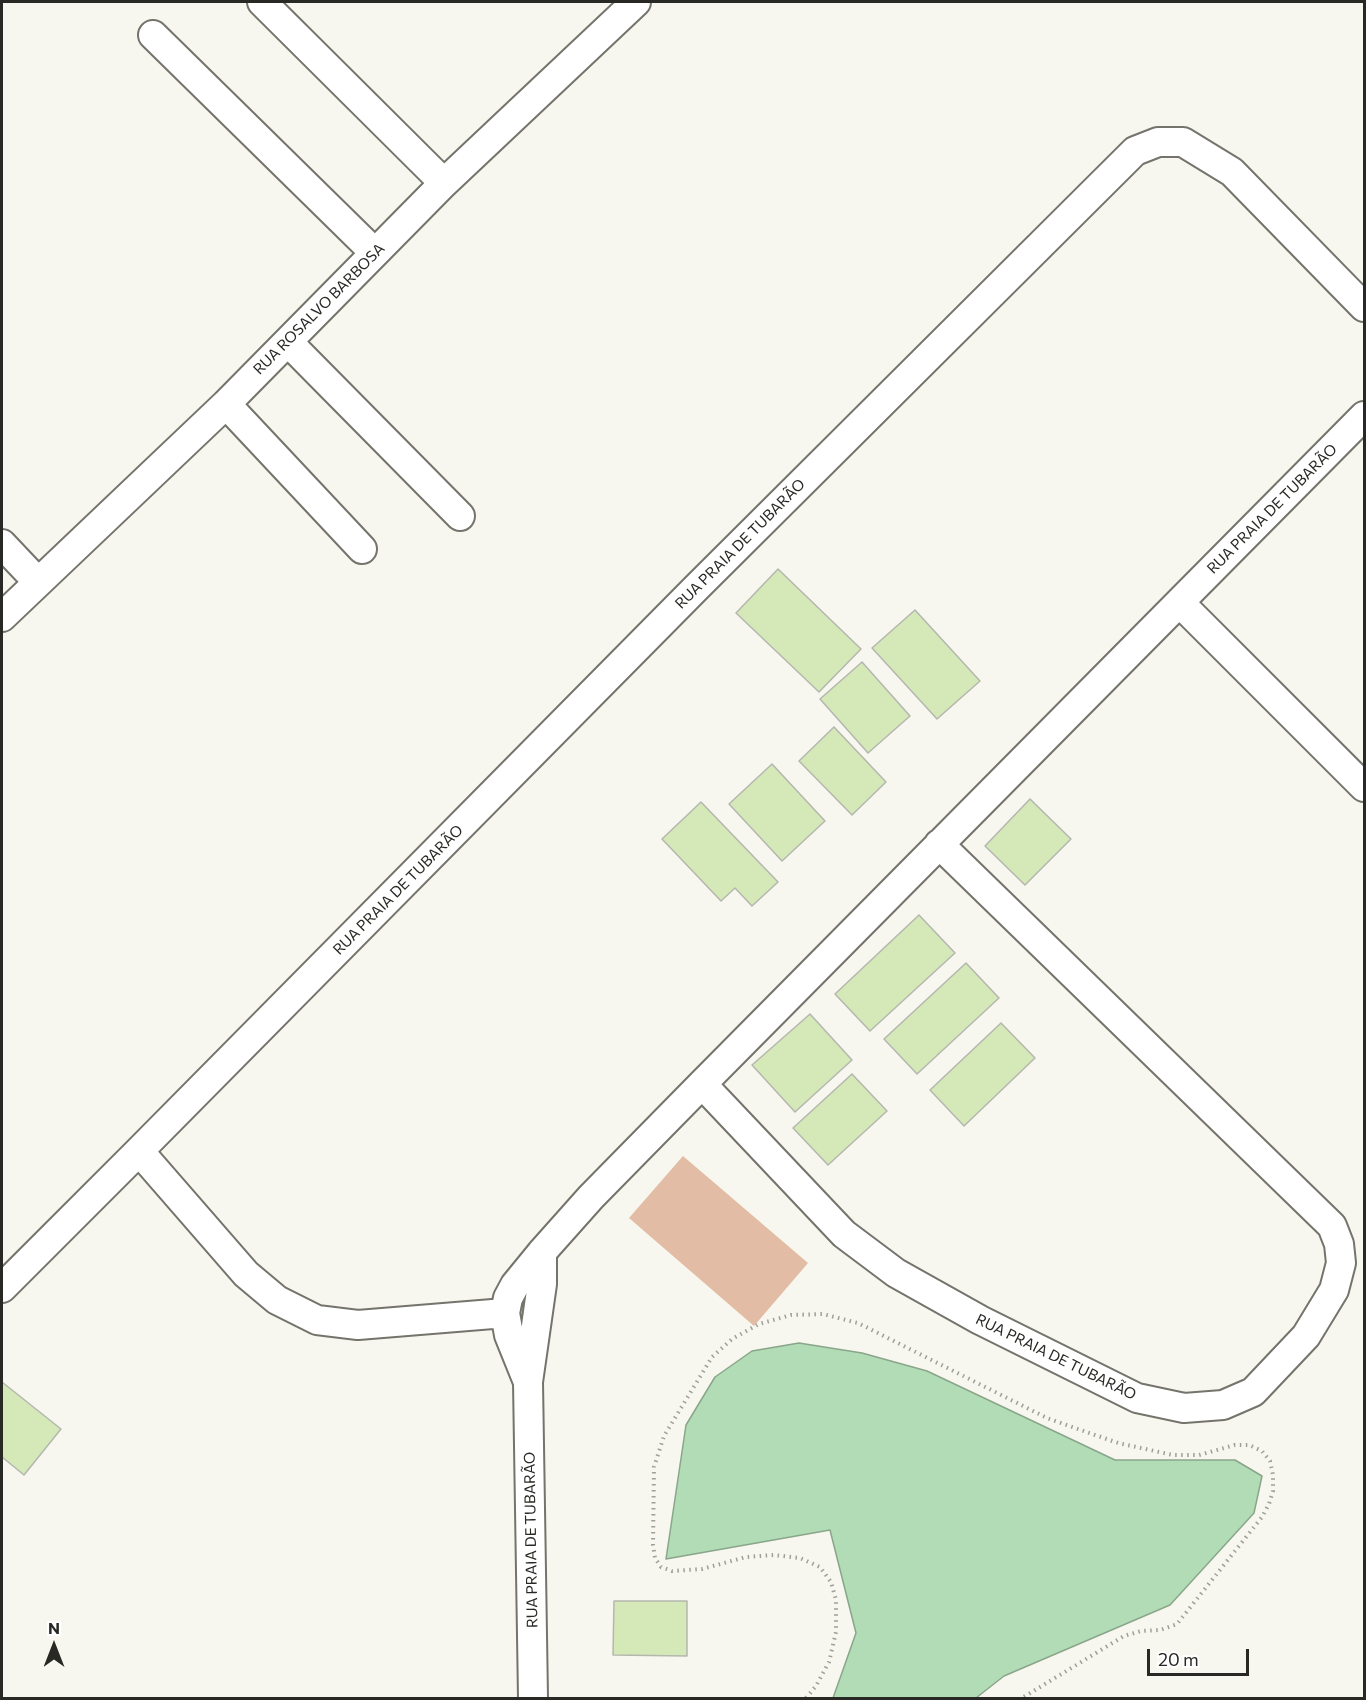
<!DOCTYPE html>
<html>
<head>
<meta charset="utf-8">
<style>
	body { margin:0 }
	#map { position:relative; width:1366px; height:1700px; overflow:hidden; background:#f8f7ef; font-family:Commissioner,sans-serif }
	canvas { display:block }
	.frame { position:absolute; inset:0; border:3px solid #282825; pointer-events:none }
	.north { position:absolute; left:24px; top:1616px; width:60px; height:60px; -webkit-text-stroke:4px #fff; paint-order:stroke; rotate:0deg; font-size:16px; font-weight:700; line-height:24px; text-align:center; color:#282825 }
	.north::after { content:''; display:block; margin:auto; width:21px; height:27px; background:#282825; clip-path:polygon(50% 0,100% 100%,50% 72%,0 100%) }
	.scale { position:absolute; left:1147px; top:1649px; width:102px; height:27px; box-sizing:border-box; border:3px solid #282825; border-top:0; padding-left:8px; font-size:18px; line-height:21px; white-space:nowrap; color:#282825; -webkit-text-stroke:4px #fff; paint-order:stroke }
</style>
</head>
<body>
<div id="map">
<canvas width="1366" height="1700"></canvas>
<div class="frame"></div>
<div class="north">N</div>
<div class="scale">20 m</div>
</div>
<script>
const c = document.querySelector('canvas').getContext('2d');
c.lineJoin = 'round';
function paint(path, color) {
  c.fillStyle = color;
  c.fill(path, 'evenodd');
}
function poly(rows) {
  const path = new Path2D();
  for (const r of rows) {
    path.moveTo(r[0], r[1]);
    for (let i = 2; i < r.length; i += 2) path.lineTo(r[i], r[i + 1]);
  }
  return path;
}
function stroke(path, color, width, dash) {
  c.strokeStyle = color;
  c.lineWidth = width;
  c.lineCap = dash ? 'butt' : 'round';
  c.setLineDash(dash || []);
  c.stroke(path);
}
function write(font, color, halo, rows, align = 'center') {
  c.font = font + ' Commissioner,sans-serif';
  c.lineWidth = 4.5;
  c.setLineDash([]);
  c.textBaseline = 'middle';
  c.strokeStyle = halo;
  c.fillStyle = color;
  for (const [text, x, y, turn = 0] of rows) {
    c.save();
    c.translate(x, y);
    c.rotate((+turn || 0) * Math.PI / 180);
    c.textAlign = isNaN(turn) ? turn : align;
    if (halo) c.strokeText(text, 0, 0);
    c.fillText(text, 0, 0);
    c.restore();
  }
}
paint(poly([
	[683,1156,808,1263,754,1326,629,1218]
]), '#e2bca4');
const water = poly([
	[799,1343,862,1353,927,1371,1115,1460,1235,1460,1262,1476,1254,1513,1170,1605,1004,1676,976,1698,833,1698,856,1633,830,1530,666,1559,686,1425,715,1377,752,1351,799,1343]
]);
paint(water, '#b2dcb6');
stroke(water, '#89a68a', 1.5);
const building = poly([
	[778,569,861,649,819,692,736,613,778,569],
	[915,610,980,681,937,719,872,648,915,610],
	[862,662,910,716,868,753,820,699,862,662],
	[834,727,886,782,852,815,799,761,834,727],
	[772,764,825,821,782,861,729,804,772,764],
	[1030,799,1071,839,1025,885,985,846,1030,799],
	[701,802,778,882,752,906,735,888,721,901,662,839,701,802],
	[919,915,955,953,870,1031,835,994,919,915],
	[966,963,999,998,917,1074,884,1039,966,963],
	[810,1014,852,1060,795,1112,752,1065,810,1014],
	[1001,1023,1035,1058,964,1126,930,1090,1001,1023],
	[852,1074,887,1111,828,1165,793,1128,852,1074],
	[2,1382,61,1429,24,1475,2,1457,2,1382],
	[614,1601,687,1601,687,1656,613,1655,614,1601]
]);
paint(building, '#d5e8b7');
stroke(building, '#b4b7af', 1.5);
const street = poly([
	[262,2,444,183],
	[153,35,375,253],
	[288,342,460,516],
	[226,404,362,549],
	[2,544,37,581],
	[1180,603,1364,787],
	[2,617,226,404,444,183,636,2],
	[702,1084,844,1234,896,1273,980,1320,1137,1398,1184,1408,1223,1405,1253,1392,1306,1336,1334,1290,1341,1263,1339,1244,1332,1226,939,844],
	[139,1151,246,1274,277,1300,317,1320,358,1325,505,1313],
	[2,1288,139,1151,697,587,1135,151,1158,142,1183,142,1232,172,1364,307],
	[528,1382,509,1335,505,1313,508,1298,515,1285,542,1252,591,1197,702,1084,1364,416],
	[533,1698,528,1382,542,1284,542,1252]
]);
stroke(street, '#74746c', 32);
stroke(poly([
	[806,1698,816,1686,829,1662,836,1632,836,1600,831,1582,820,1567,800,1558,774,1555,746,1557,702,1569,672,1571,661,1567,655,1558,653,1545,654,1467,664,1436,712,1357,732,1339,759,1324,791,1315,823,1314,858,1323,1047,1418,1118,1443,1173,1455,1199,1455,1235,1445,1249,1445,1262,1451,1270,1461,1273,1475,1273,1491,1269,1504,1262,1517,1177,1624,1160,1630,1141,1631,1124,1636,1022,1698]
]), '#9f9e98', 4, [1.5, 4.5]);
stroke(street, '#fff', 28);
write('15px', '#282825', '#fff', [
	["RUA ROSALVO BARBOSA",319,309,-45],
	["RUA PRAIA DE TUBARÃO",1272,509,-45],
	["RUA PRAIA DE TUBARÃO",740,544,-45],
	["RUA PRAIA DE TUBARÃO",398,890,-45],
	["RUA PRAIA DE TUBARÃO",1056,1357,26],
	["RUA PRAIA DE TUBARÃO",531,1540,-91]
]);
</script>
</body>
</html>
